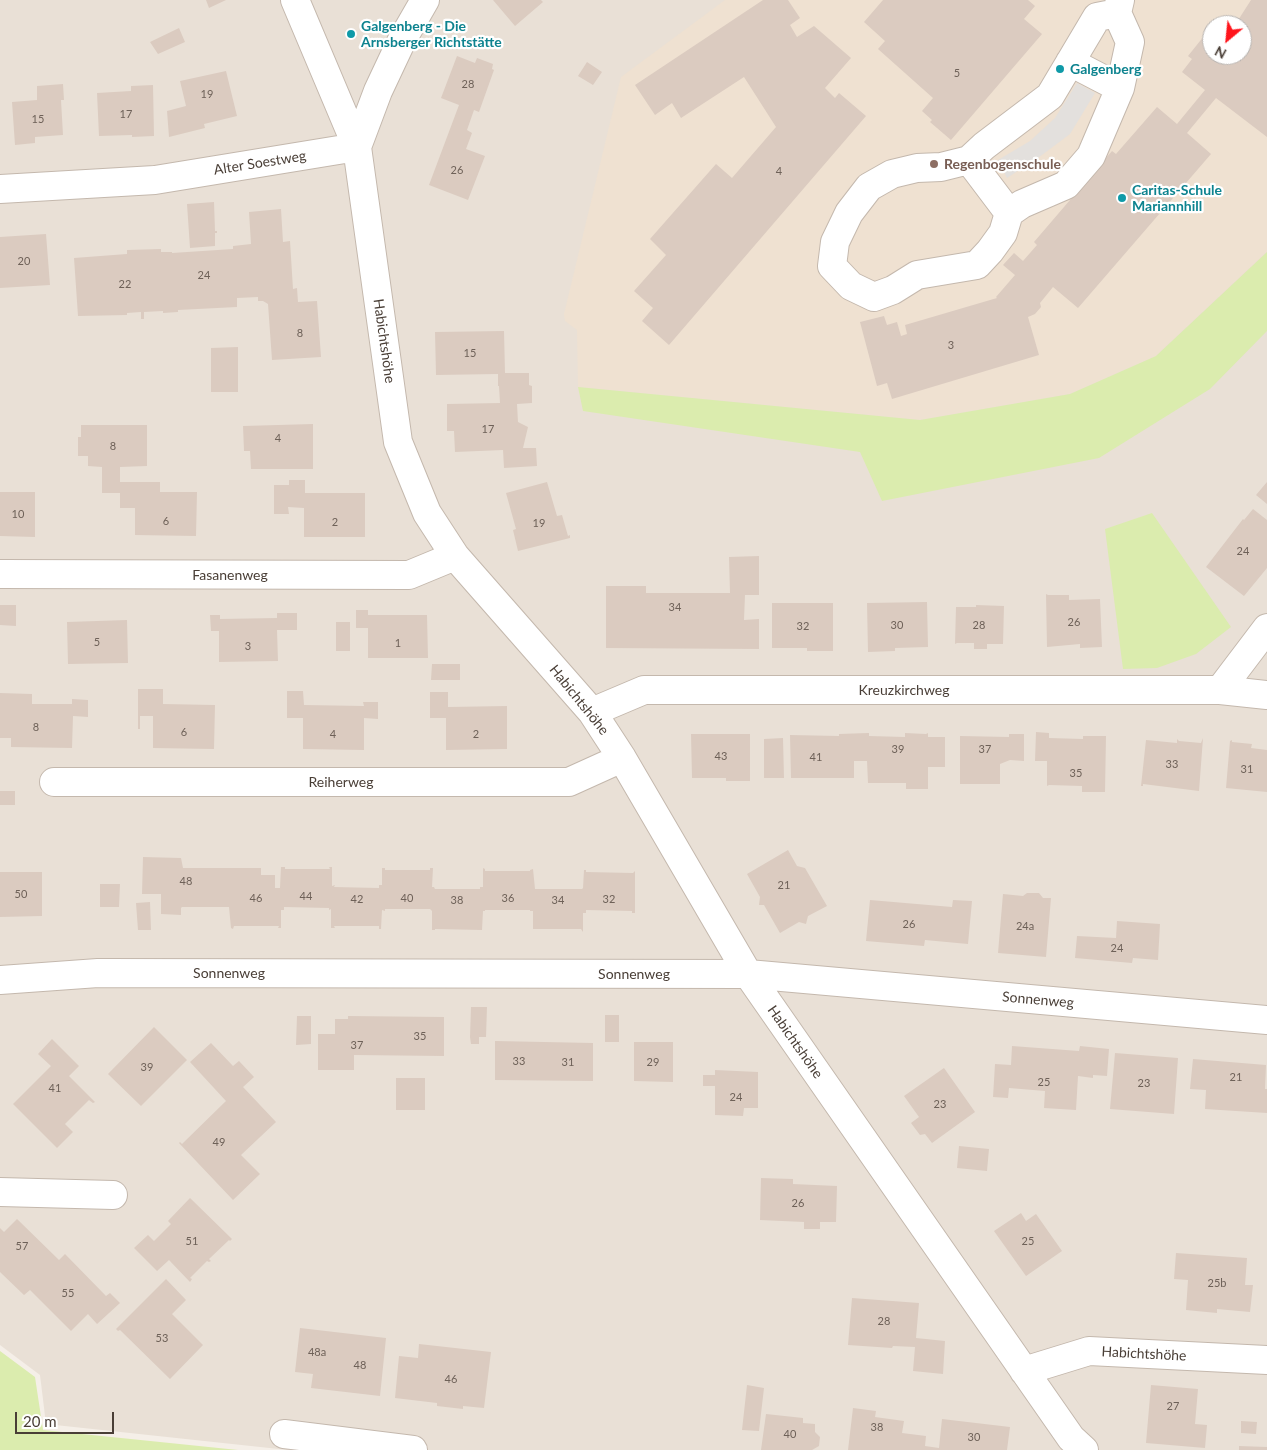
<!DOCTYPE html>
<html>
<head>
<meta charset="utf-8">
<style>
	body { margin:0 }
	#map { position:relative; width:1267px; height:1450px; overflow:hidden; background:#f5efe8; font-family:Lato,sans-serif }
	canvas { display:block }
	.north { position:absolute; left:1202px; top:15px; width:50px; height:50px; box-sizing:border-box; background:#fff; border:1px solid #b6b2af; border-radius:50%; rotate:208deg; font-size:14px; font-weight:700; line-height:20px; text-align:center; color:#493e36 }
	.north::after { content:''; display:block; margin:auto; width:18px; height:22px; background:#ff151c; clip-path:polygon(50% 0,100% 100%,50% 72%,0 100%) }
	.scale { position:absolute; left:15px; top:1412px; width:99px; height:22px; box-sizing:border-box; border:2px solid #493e36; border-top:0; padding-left:6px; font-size:15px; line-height:18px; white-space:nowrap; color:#493e36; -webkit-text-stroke:4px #fff; paint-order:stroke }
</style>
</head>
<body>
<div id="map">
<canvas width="1267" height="1450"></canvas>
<div class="north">N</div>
<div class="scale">20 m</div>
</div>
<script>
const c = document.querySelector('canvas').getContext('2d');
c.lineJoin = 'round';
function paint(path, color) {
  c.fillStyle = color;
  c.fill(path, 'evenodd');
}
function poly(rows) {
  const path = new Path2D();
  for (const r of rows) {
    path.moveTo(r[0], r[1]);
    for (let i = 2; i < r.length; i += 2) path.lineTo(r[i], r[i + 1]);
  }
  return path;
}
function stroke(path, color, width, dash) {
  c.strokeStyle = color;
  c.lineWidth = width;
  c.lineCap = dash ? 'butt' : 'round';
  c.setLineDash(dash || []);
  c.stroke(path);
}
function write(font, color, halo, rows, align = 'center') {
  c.font = font + ' Lato,sans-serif';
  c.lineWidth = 4.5;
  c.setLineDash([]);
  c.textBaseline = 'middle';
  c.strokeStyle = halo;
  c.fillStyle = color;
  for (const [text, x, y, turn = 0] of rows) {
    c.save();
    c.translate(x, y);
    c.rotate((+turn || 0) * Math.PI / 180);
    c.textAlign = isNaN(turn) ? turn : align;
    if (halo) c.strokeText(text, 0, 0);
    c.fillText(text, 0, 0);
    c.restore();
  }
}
paint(poly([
	[0,0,1267,0,1267,1450,288,1450,46,1424,40,1375,0,1345],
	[1212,25,1242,25,1242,55,1212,55]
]), '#e9e0d6');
paint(poly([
	[725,0,1267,0,1267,252,1156,356,1070,394,920,420,578,387,577,330,565,321,564,314,621,77],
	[1212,25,1242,25,1242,55,1212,55]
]), '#efe1d1');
paint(poly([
	[1267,252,1267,331,1210,389,1099,458,882,501,860,452,583,411,578,387,920,420,1070,394,1156,356],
	[1152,513,1231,627,1196,654,1157,668,1123,669,1105,529],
	[0,1351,35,1377,43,1430,238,1450,0,1450]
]), '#dbecae');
paint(poly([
	[1077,83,1095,93,1070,134,1042,155,1007,178,998,160,1030,141,1055,118]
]), '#e3e0dd');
paint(poly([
	[206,0,226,0,209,8],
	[493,0,541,0,543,2,515,26],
	[763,0,788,0,800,18,790,25,797,37,814,26,851,58,825,88,835,98,839,93,866,116,669,345,642,321,653,308,634,291,666,255,650,239,716,164,732,178,776,127,744,77,681,118,672,103,655,115,635,85],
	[883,0,1028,0,1035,6,1024,19,1042,34,951,140,930,122,932,120,922,111,933,98,878,49,885,41,864,22],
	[1251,0,1267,0,1267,137,1216,98,1187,133,1211,154,1078,308,1053,287,1040,303,1041,307,1035,314,1028,317,1039,355,892,399,887,383,877,386,860,322,884,316,887,325,897,322,901,336,907,334,905,325,997,298,996,297,1015,275,1003,265,1014,253,1023,261,1037,245,1034,242,1112,151,1116,154,1157,107,1177,124,1205,90,1182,72,1192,59,1188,56,1212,26,1212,55,1242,55,1242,25,1235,25],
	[179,28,185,42,158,54,150,42],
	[457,56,475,63,477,58,493,64,492,69,494,70,479,112,474,110,467,130,472,133,466,149,485,156,468,200,429,185,459,105,441,98],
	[587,62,602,72,593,85,578,76],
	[226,71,237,116,204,124,205,128,169,137,167,111,186,106,180,81],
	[63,84,64,100,61,100,63,135,35,137,35,143,15,145,12,102,37,100,37,86],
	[153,85,154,136,132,137,132,135,99,136,97,93,131,91,131,86],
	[214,202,215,231,217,231,217,233,215,233,215,246,190,248,187,204],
	[281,209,283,242,290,241,293,289,297,288,298,302,317,301,321,357,272,360,268,304,263,301,258,301,258,297,237,298,237,307,178,310,178,312,163,313,163,311,144,312,144,319,141,319,141,312,127,313,127,315,78,316,74,258,127,254,127,250,161,249,161,252,172,252,172,253,233,249,233,246,251,244,249,212],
	[46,234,50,285,0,288,0,237],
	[504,331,505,373,529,373,529,385,532,386,532,403,517,404,518,422,528,427,523,448,536,448,537,466,504,468,503,450,455,452,454,431,447,431,447,404,500,403,499,386,498,386,498,374,436,375,435,332],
	[238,347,238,392,211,392,211,348],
	[313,424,313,469,251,469,250,451,244,451,243,426],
	[81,425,147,425,147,466,120,467,120,482,160,482,160,492,197,492,196,536,135,535,135,508,120,508,120,493,102,493,102,467,88,466,88,456,78,456,78,437,81,437],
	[289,480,305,480,305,493,365,493,365,537,304,537,304,508,288,507,289,514,274,514,274,485,289,485],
	[547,482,557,516,562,515,568,536,570,535,570,538,518,551,513,530,516,529,506,493],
	[1267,482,1267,504,1256,495],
	[0,492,35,492,35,537,0,536],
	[1253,509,1267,520,1267,568,1244,596,1206,567,1243,519,1244,520],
	[759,556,759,595,745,595,744,620,759,619,759,649,606,648,606,586,646,586,646,593,730,593,729,557],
	[1046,594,1048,595,1069,595,1069,600,1100,599,1102,647,1080,648,1080,644,1047,647],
	[927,602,928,647,895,648,895,651,868,652,867,603],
	[772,603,833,603,833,651,807,651,807,648,772,648],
	[0,605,16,605,16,626,0,625],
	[976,605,1004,606,1003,644,987,644,987,649,974,649,974,643,957,643,955,644,956,607,976,607],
	[356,610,368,610,368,615,427,615,428,658,368,658,368,628,356,628],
	[277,613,297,613,297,630,277,630,278,661,219,662,219,631,211,631,210,615,220,615,220,619,277,618],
	[127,620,128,663,68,664,67,622],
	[336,622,350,622,350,651,336,651],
	[432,664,460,664,460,680,431,680],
	[138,689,163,689,163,704,215,705,214,749,153,748,153,716,140,716,140,729,138,729],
	[287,691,303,691,304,705,364,706,363,702,378,702,378,719,364,718,364,750,303,749,303,718,287,718],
	[430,692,448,692,448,707,507,706,507,749,446,750,446,718,430,718],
	[0,693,32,694,32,704,72,704,72,699,88,700,88,717,73,716,72,748,11,747,11,738,0,738],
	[1036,732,1049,733,1049,738,1083,739,1083,736,1106,736,1105,792,1082,792,1082,786,1049,785,1047,786,1047,761,1035,761],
	[868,733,869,733,869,736,905,737,905,733,926,734,928,733,928,737,945,737,945,767,928,767,928,789,906,789,906,783,868,783,867,761,854,761,854,778,791,778,790,735,839,736,839,734],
	[691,734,750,734,750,781,726,781,726,778,692,778],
	[1009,734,1024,734,1024,761,1010,760,1000,764,1000,784,960,784,960,736,1009,737],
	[783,738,784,778,764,778,764,739],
	[1203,738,1199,791,1143,784,1143,786,1141,786,1146,740,1177,743,1177,739,1179,741,1201,743],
	[1232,740,1232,742,1252,744,1251,748,1267,750,1267,792,1226,788,1230,741],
	[0,791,15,791,15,805,0,805],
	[788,850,797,866,805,868,827,906,808,916,806,924,799,922,780,933,764,905,759,905,760,897,747,874],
	[143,857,181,858,183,868,261,868,261,875,275,875,275,888,280,888,281,867,285,867,285,869,330,869,329,867,332,867,332,886,335,885,334,887,379,888,379,885,382,885,382,868,385,868,385,870,430,870,430,868,433,868,432,887,434,887,435,889,480,889,480,887,483,887,483,868,485,869,485,871,530,871,530,870,533,869,535,889,582,889,583,888,584,870,586,870,586,872,633,873,635,871,635,913,632,913,632,911,586,910,586,913,583,913,583,932,581,929,533,929,533,911,530,911,530,910,485,910,485,911,483,911,482,930,435,929,435,930,432,930,432,911,430,909,385,909,385,911,382,910,381,929,379,929,379,926,334,926,335,928,331,928,331,909,329,910,329,908,284,907,284,910,281,910,281,928,278,928,279,926,234,926,233,929,231,928,229,907,182,907,181,908,181,915,161,914,161,894,142,894],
	[0,872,42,872,42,916,0,917],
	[100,884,120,884,119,907,100,907],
	[1027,893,1039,893,1043,898,1051,898,1046,957,998,953,1003,894,1023,896],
	[870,900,952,907,953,900,972,901,968,944,925,940,924,946,866,941],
	[150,902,151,930,138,930,136,903],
	[1117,921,1160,924,1158,960,1133,958,1132,963,1075,958,1077,936,1116,938],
	[471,1007,487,1007,486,1037,479,1037,479,1044,471,1044,470,1037],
	[605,1015,619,1015,619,1042,605,1042],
	[297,1016,311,1016,311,1044,296,1045],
	[348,1016,444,1017,444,1056,354,1055,354,1070,318,1070,318,1034,335,1034,335,1019,348,1019],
	[154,1027,187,1060,141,1106,108,1074],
	[52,1039,79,1066,69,1076,95,1102,93,1103,89,1100,65,1124,73,1132,57,1148,13,1104,51,1066,38,1054],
	[495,1041,593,1043,593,1081,495,1080],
	[634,1042,673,1042,673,1082,634,1081],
	[211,1043,233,1066,239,1061,254,1077,243,1087,276,1122,241,1155,260,1174,233,1200,179,1143,180,1142,182,1144,226,1101,190,1062],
	[1012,1046,1079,1051,1080,1046,1109,1049,1107,1076,1093,1075,1093,1078,1078,1076,1076,1110,1044,1108,1045,1091,1009,1088,1008,1098,993,1097,995,1064,1011,1065],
	[1115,1053,1178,1058,1174,1114,1110,1109],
	[1193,1059,1266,1065,1265,1089,1267,1089,1267,1113,1205,1109,1206,1090,1190,1089],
	[944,1068,975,1112,932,1143,925,1134,920,1135,911,1123,919,1117,904,1096],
	[715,1070,758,1072,758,1108,744,1108,743,1116,715,1115,715,1086,703,1086,703,1075,715,1075],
	[396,1078,425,1078,425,1110,396,1110],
	[959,1146,989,1149,987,1171,957,1168],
	[761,1178,793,1179,793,1184,837,1186,836,1222,820,1222,820,1229,804,1229,804,1222,760,1220],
	[190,1198,232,1239,230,1241,229,1240,209,1259,211,1261,209,1262,207,1261,190,1278,192,1279,190,1282,169,1260,157,1271,134,1248,148,1235,154,1241,171,1224,168,1221],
	[1021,1213,1026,1221,1036,1214,1062,1251,1026,1276,994,1231],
	[17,1219,59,1260,65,1254,106,1296,110,1293,120,1303,97,1324,88,1314,71,1331,30,1290,24,1295,0,1272,0,1228,4,1232],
	[1176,1253,1247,1258,1245,1285,1253,1285,1250,1312,1217,1309,1217,1313,1186,1310,1188,1280,1174,1279],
	[166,1279,186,1300,172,1314,203,1345,170,1379,120,1330,118,1331,116,1329],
	[852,1298,919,1303,916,1338,945,1341,943,1374,913,1371,915,1347,893,1346,892,1348,848,1345],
	[300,1328,386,1338,380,1396,311,1388,313,1374,295,1372],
	[419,1344,491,1352,484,1408,463,1406,463,1409,437,1406,437,1403,395,1398,399,1356,418,1358],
	[747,1385,764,1388,759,1431,742,1430],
	[1151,1385,1198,1389,1195,1424,1207,1425,1205,1448,1146,1443],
	[853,1408,876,1411,875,1417,904,1421,902,1433,926,1436,925,1446,939,1448,942,1419,1010,1427,1007,1450,848,1450],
	[766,1414,803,1418,803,1423,815,1424,815,1432,820,1437,819,1446,812,1450,761,1450],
	[1241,1421,1257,1422,1256,1434,1241,1433],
	[1239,1446,1267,1447,1267,1450,1239,1450]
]), '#dbcbc0');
const minor = poly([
	[295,0,357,147,398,442,427,513,455,556,592,712,622,758,748,974,1071,1438,1084,1450],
	[1117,13,1097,17,1050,96,984,146,969,160,941,167,917,168,892,174,869,187,849,213,835,242,832,266,851,286,874,297,893,290,917,275,977,265,990,251,1003,233,1009,213,1022,204,1066,185,1091,156,1120,88,1130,42,1117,13,1120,0],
	[1070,62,1120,88],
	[969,160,1009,213],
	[0,189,155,180,357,147,378,91,402,40,425,0],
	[0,574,409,575,455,556],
	[1220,690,1267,628],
	[592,712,644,690,1220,690,1267,695],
	[54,782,569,782,622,758],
	[0,980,98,973,748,974,1267,1020],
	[0,1192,113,1195],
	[1024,1371,1089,1351,1267,1360],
	[284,1434,413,1450]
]);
stroke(minor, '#c4b8ad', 30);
stroke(minor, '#fff', 28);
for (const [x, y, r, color] of [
	[351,34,5,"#0f9aa8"],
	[1060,69,5,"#0f9aa8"],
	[934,164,5,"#8d6e63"],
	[1122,198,5,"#0f9aa8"]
]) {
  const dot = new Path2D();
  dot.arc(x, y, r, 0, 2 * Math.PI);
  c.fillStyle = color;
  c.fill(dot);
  stroke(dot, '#fff', 2);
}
write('11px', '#6e6158', null, [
	["5",957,73],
	["28",468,84],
	["19",207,94],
	["17",126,114],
	["15",38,119],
	["26",457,170],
	["4",779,171],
	["20",24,261],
	["24",204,275],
	["22",125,284],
	["8",300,333],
	["3",951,345],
	["15",470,353],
	["17",488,429],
	["4",278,438],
	["8",113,446],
	["10",18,514],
	["6",166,521],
	["2",335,522],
	["19",539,523],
	["24",1243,551],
	["34",675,607],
	["26",1074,622],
	["30",897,625],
	["28",979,625],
	["32",803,626],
	["5",97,642],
	["1",398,643],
	["3",248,646],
	["8",36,727],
	["6",184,732],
	["4",333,734],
	["2",476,734],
	["39",898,749],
	["37",985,749],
	["43",721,756],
	["41",816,757],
	["33",1172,764],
	["31",1247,769],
	["35",1076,773],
	["48",186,881],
	["21",784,885],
	["50",21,894],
	["44",306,896],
	["46",256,898],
	["40",407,898],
	["36",508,898],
	["42",357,899],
	["32",609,899],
	["38",457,900],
	["34",558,900],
	["26",909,924],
	["24a",1025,926],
	["24",1117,948],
	["35",420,1036],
	["37",357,1045],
	["33",519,1061],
	["31",568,1062],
	["29",653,1062],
	["39",147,1067],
	["21",1236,1077],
	["25",1044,1082],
	["23",1144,1083],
	["41",55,1088],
	["24",736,1097],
	["23",940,1104],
	["49",219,1142],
	["26",798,1203],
	["51",192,1241],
	["25",1028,1241],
	["57",22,1246],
	["25b",1217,1283],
	["55",68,1293],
	["28",884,1321],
	["53",162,1338],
	["48a",317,1352],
	["48",360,1365],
	["46",451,1379],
	["27",1173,1406],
	["38",877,1427],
	["40",790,1434],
	["30",974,1437]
]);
write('bold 14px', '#0d838f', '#fff', [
	["Galgenberg - Die",361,26],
	["Arnsberger Richtstätte",361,42],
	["Galgenberg",1070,69],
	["Caritas-Schule",1132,190],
	["Mariannhill",1132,206]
], 'left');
write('14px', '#493e36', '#fff', [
	["Alter Soestweg",260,163,-9],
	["Habichtshöhe",384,341,82],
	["Fasanenweg",230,575],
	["Kreuzkirchweg",904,690],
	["Habichtshöhe",579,700,51],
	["Reiherweg",341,782],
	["Sonnenweg",229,973],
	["Sonnenweg",634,974],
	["Sonnenweg",1038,1000,5],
	["Habichtshöhe",795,1042,55],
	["Habichtshöhe",1144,1354,3]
]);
write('bold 14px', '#785e54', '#fff', [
	["Regenbogenschule",944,164]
], 'left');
</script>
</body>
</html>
